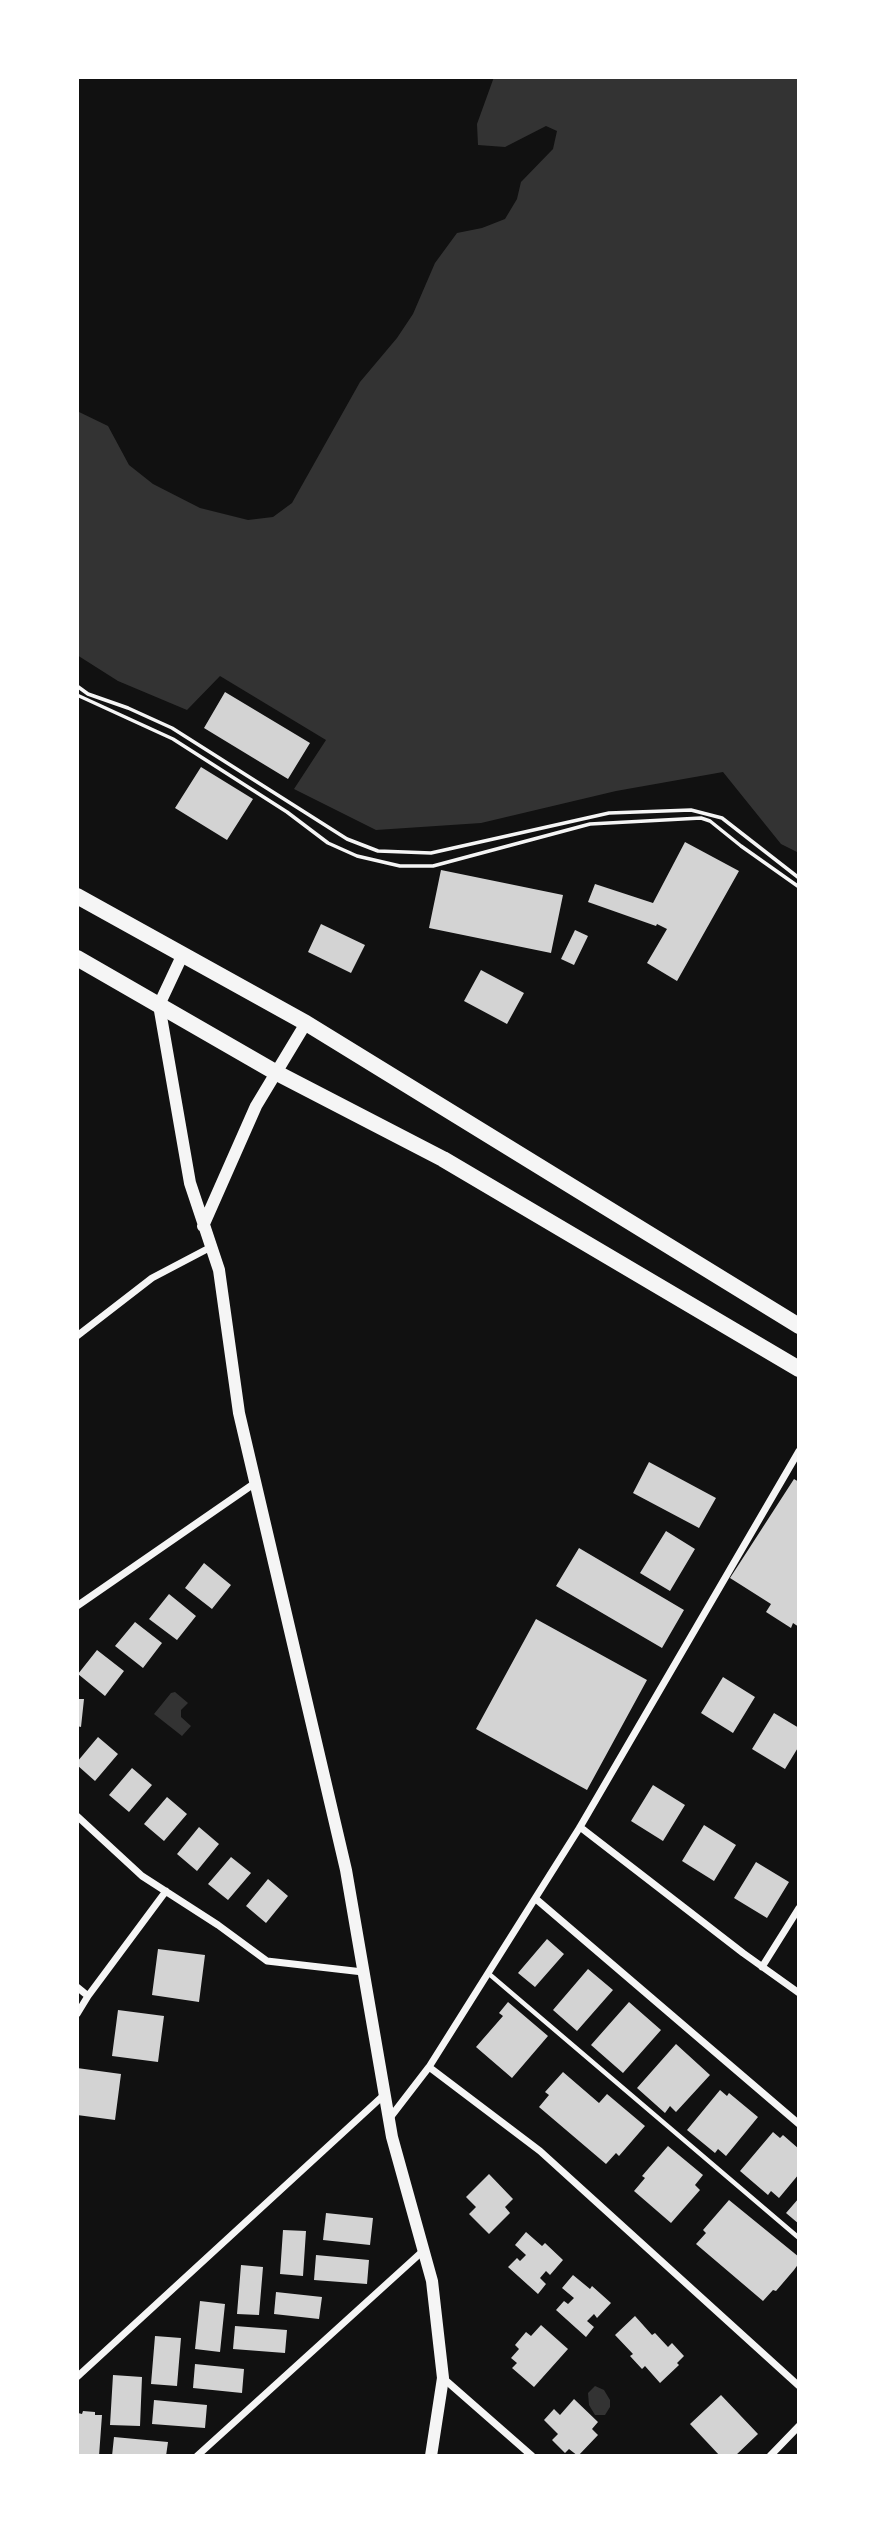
<!DOCTYPE html>
<html>
<head>
<meta charset="utf-8">
<style>
	body { margin:0 }
	#map { position:relative; width:876px; height:2533px; overflow:hidden; background:#111; font-family:Merriweather,serif }
	canvas { display:block }
	.frame { position:absolute; inset:0; border:79px solid #fff; pointer-events:none }
</style>
</head>
<body>
<div id="map">
<canvas width="876" height="2533"></canvas>
<div class="frame"></div>
</div>
<script>
const c = document.querySelector('canvas').getContext('2d');
c.lineJoin = 'round';
function paint(path, color) {
  c.fillStyle = color;
  c.fill(path, 'evenodd');
}
function poly(rows) {
  const path = new Path2D();
  for (const r of rows) {
    path.moveTo(r[0], r[1]);
    for (let i = 2; i < r.length; i += 2) path.lineTo(r[i], r[i + 1]);
  }
  return path;
}
function stroke(path, color, width, dash) {
  c.strokeStyle = color;
  c.lineWidth = width;
  c.lineCap = dash ? 'butt' : 'round';
  c.setLineDash(dash || []);
  c.stroke(path);
}
paint(poly([
	[494,77,799,77,799,853,781,844,723,772,616,791,481,823,376,830,294,789,326,740,220,676,187,710,118,681,77,655,77,411,108,426,129,465,153,484,200,508,248,520,273,517,292,503,360,382,397,338,413,314,435,263,457,233,482,228,505,219,517,199,521,182,553,149,557,131,546,126,505,147,478,145,477,124],
	[175,1692,188,1703,181,1710,181,1717,191,1726,182,1736,154,1714,171,1693],
	[595,2386,604,2390,610,2400,610,2407,605,2415,595,2415,589,2405,588,2393]
]), '#333');
paint(poly([
	[225,692,310,743,288,779,204,728],
	[201,767,253,799,227,840,175,808],
	[685,842,739,871,677,981,647,963,667,929,657,924,656,926,588,902,595,884,653,903],
	[441,870,563,895,551,953,429,928],
	[321,924,365,945,351,973,308,952],
	[575,930,588,936,574,965,561,959],
	[481,970,524,993,507,1024,464,1001],
	[649,1462,716,1498,699,1528,633,1493],
	[794,1479,799,1482,799,1627,793,1623,791,1628,766,1612,771,1604,730,1578],
	[666,1531,695,1549,670,1591,640,1573],
	[579,1548,684,1610,662,1648,556,1586],
	[204,1563,231,1585,212,1609,185,1588],
	[169,1594,196,1616,177,1640,149,1619],
	[536,1619,647,1680,587,1790,476,1729],
	[135,1622,162,1643,143,1668,115,1646],
	[97,1650,124,1671,105,1696,78,1674],
	[723,1677,755,1697,733,1733,701,1713],
	[77,1699,84,1699,81,1727,77,1726],
	[774,1713,799,1728,799,1746,785,1769,752,1749],
	[98,1737,118,1754,95,1781,77,1765,77,1762],
	[132,1768,152,1785,129,1812,109,1795],
	[653,1785,685,1805,663,1841,631,1821],
	[167,1797,187,1814,164,1841,144,1824],
	[704,1825,736,1845,714,1881,682,1861],
	[199,1827,219,1844,197,1871,177,1854],
	[231,1857,251,1873,228,1900,208,1884],
	[756,1862,789,1882,767,1918,734,1898],
	[268,1879,288,1896,266,1923,246,1906],
	[547,1939,564,1954,535,1987,518,1973],
	[158,1949,205,1955,199,2002,152,1995],
	[588,1969,613,1990,577,2031,553,2010],
	[508,2002,548,2036,512,2078,476,2047,503,2016,499,2013],
	[629,2002,661,2030,623,2073,591,2045],
	[118,2010,164,2016,158,2062,112,2056],
	[676,2044,710,2075,676,2112,670,2106,665,2113,637,2088],
	[77,2068,121,2074,115,2120,77,2115],
	[563,2072,599,2103,607,2094,645,2126,619,2156,616,2153,606,2164,539,2107,549,2095,545,2092],
	[720,2090,727,2096,729,2093,758,2117,726,2156,718,2149,715,2153,687,2130],
	[773,2132,780,2138,783,2135,799,2149,799,2174,779,2198,771,2191,768,2195,740,2171],
	[668,2146,703,2175,695,2185,700,2190,671,2223,634,2191,645,2178,642,2176],
	[489,2174,513,2199,505,2207,510,2213,489,2234,469,2214,476,2207,466,2197],
	[799,2198,799,2224,786,2213],
	[729,2200,799,2257,799,2263,794,2270,776,2291,773,2290,763,2301,696,2244,706,2233,703,2230],
	[326,2213,373,2218,370,2245,323,2240],
	[283,2230,306,2231,303,2276,280,2274],
	[526,2232,542,2246,545,2243,563,2260,550,2275,546,2271,540,2278,546,2284,538,2294,508,2267,517,2258,520,2261,526,2255,515,2245],
	[316,2255,369,2260,367,2284,314,2280],
	[241,2265,263,2267,259,2315,237,2314],
	[573,2275,590,2289,592,2286,611,2303,597,2318,594,2314,587,2321,594,2327,586,2337,556,2310,564,2301,568,2304,574,2298,562,2288],
	[276,2292,322,2297,319,2319,274,2314],
	[200,2301,225,2304,220,2352,195,2349],
	[635,2316,652,2335,655,2333,668,2347,672,2343,684,2356,677,2363,679,2365,660,2383,645,2366,642,2369,630,2356,633,2354,615,2335],
	[541,2325,568,2349,534,2387,512,2368,517,2363,511,2358,519,2349,515,2345,526,2332,531,2336],
	[235,2326,287,2330,285,2353,233,2349],
	[155,2336,181,2338,177,2386,151,2384],
	[195,2364,244,2369,242,2393,193,2388],
	[113,2375,142,2377,140,2426,110,2425],
	[721,2395,758,2434,735,2456,720,2456,690,2424],
	[574,2399,598,2422,592,2429,598,2435,578,2456,569,2449,565,2453,552,2440,558,2434,544,2420,554,2409,560,2415],
	[154,2400,207,2405,205,2428,152,2424],
	[83,2411,95,2412,95,2415,102,2415,99,2456,77,2456,78,2413,82,2414],
	[114,2437,168,2442,166,2456,112,2456]
]), '#d3d3d3');
stroke(poly([
	[77,686,88,694,128,708,172,728,347,839,378,851,431,853,609,813,691,810,722,818,799,878],
	[77,695,173,739,287,812,328,843,357,856,400,866,433,866,590,824,701,818,710,821,741,846,799,887]
]), '#f5f5f5', 3.5);
stroke(poly([
	[488,1973,799,2238]
]), '#f5f5f5', 4.5);
stroke(poly([
	[77,1336,152,1278,211,1247],
	[77,1606,255,1483],
	[77,1816,142,1876,218,1925,267,1961,363,1972],
	[580,1827,743,1953,799,1993],
	[536,1899,799,2124],
	[762,1967,799,1908],
	[77,1987,88,1996],
	[77,2014,88,1996,166,1891],
	[429,2067,580,1827,799,1451],
	[389,2119,429,2067,540,2151,799,2386],
	[77,2377,385,2094],
	[443,2378,532,2456],
	[197,2456,424,2250],
	[770,2456,799,2426]
]), '#f5f5f5', 7);
stroke(poly([
	[182,956,159,1005,190,1183,219,1270,239,1413,346,1870,392,2137,432,2281,443,2378,431,2456],
	[203,1226,256,1106,306,1023]
]), '#f5f5f5', 12);
stroke(poly([
	[77,896,306,1023,799,1326],
	[77,958,275,1072,443,1159,799,1369]
]), '#f5f5f5', 16);
</script>
</body>
</html>
